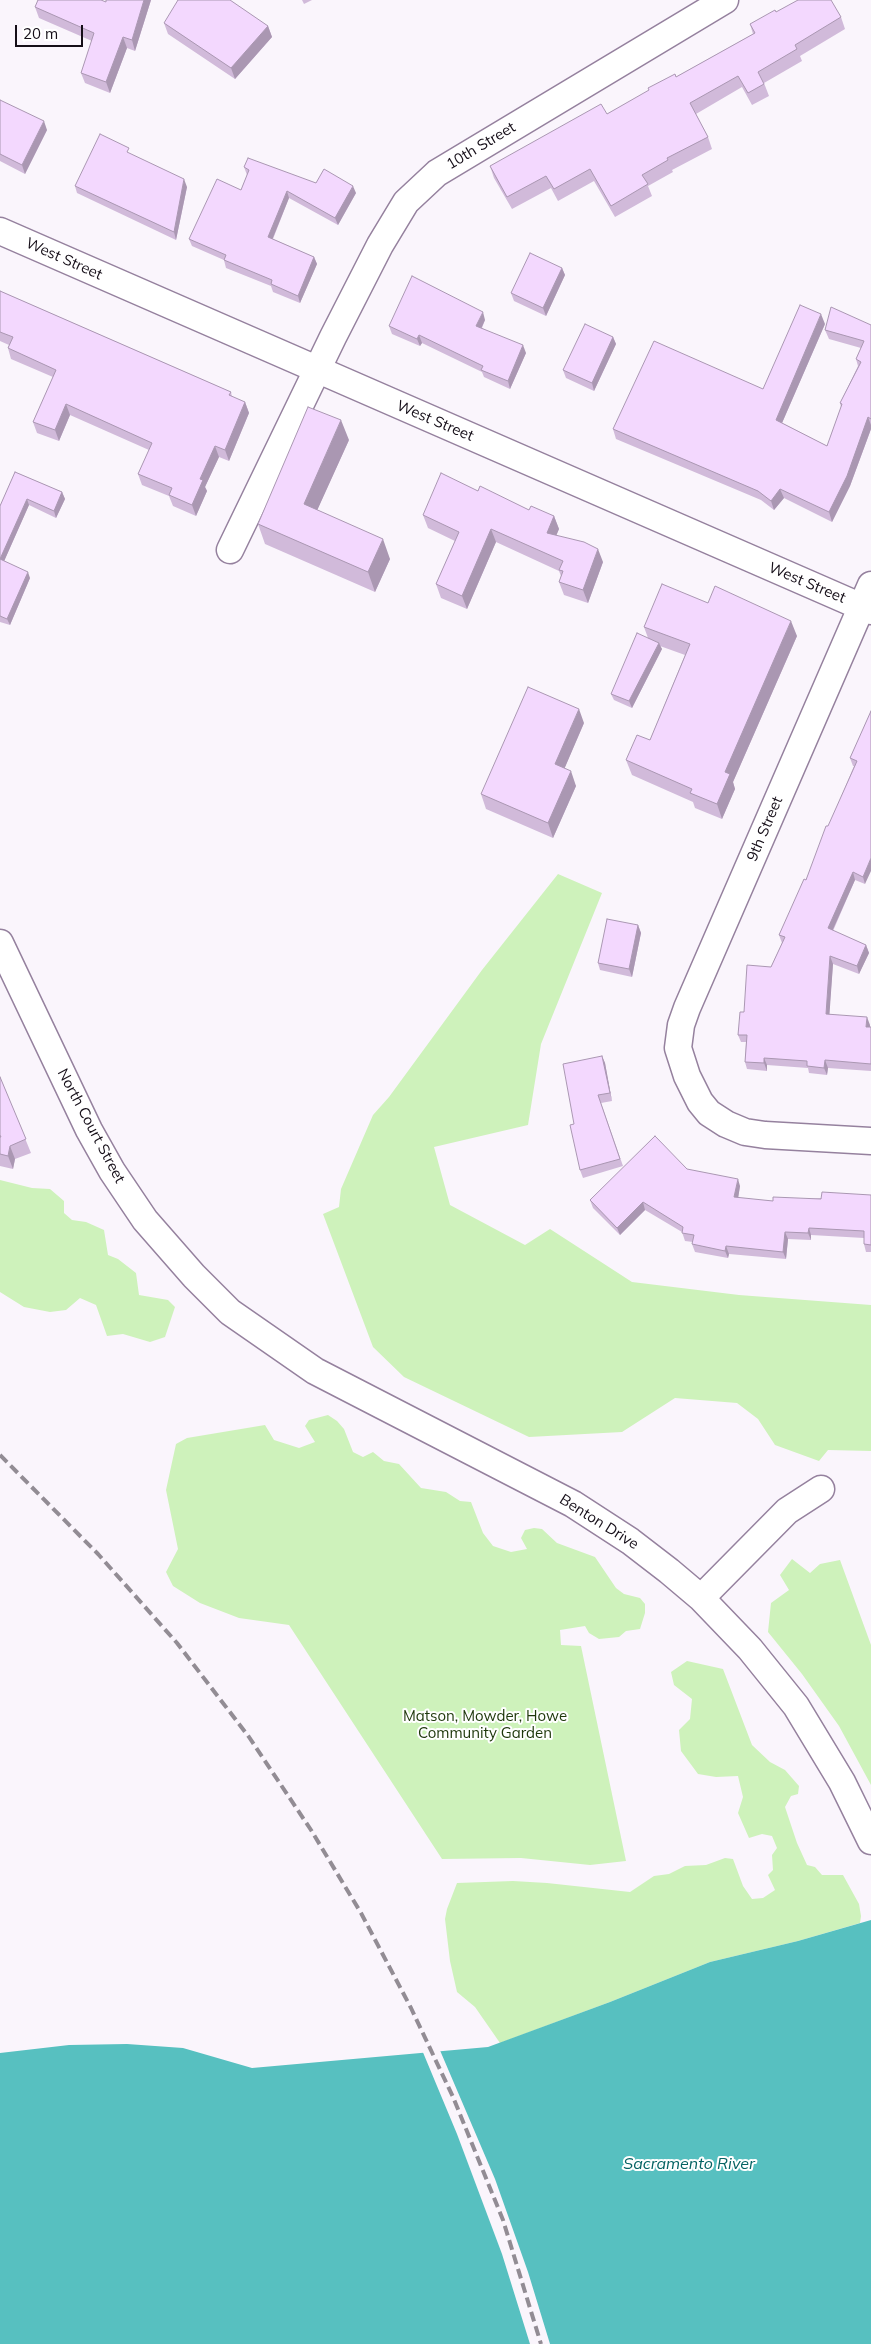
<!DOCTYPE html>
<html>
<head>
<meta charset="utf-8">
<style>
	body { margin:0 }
	#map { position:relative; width:871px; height:2344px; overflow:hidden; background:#faf5fc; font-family:Mulish,sans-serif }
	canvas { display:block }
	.scale { position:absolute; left:15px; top:25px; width:68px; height:22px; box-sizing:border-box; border:2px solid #150e18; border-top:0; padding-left:6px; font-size:15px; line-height:18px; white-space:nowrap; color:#150e18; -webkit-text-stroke:4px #fff; paint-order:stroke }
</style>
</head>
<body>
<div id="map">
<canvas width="871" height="2344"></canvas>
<div class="scale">20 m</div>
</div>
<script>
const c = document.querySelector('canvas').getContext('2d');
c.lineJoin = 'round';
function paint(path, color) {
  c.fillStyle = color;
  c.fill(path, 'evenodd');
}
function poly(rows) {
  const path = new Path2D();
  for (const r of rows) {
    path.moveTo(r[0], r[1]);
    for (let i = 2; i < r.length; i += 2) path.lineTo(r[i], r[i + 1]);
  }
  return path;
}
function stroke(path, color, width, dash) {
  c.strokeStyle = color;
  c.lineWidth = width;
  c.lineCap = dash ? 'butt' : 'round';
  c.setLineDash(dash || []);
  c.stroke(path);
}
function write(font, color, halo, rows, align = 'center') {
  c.font = font + ' Mulish,sans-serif';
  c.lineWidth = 4;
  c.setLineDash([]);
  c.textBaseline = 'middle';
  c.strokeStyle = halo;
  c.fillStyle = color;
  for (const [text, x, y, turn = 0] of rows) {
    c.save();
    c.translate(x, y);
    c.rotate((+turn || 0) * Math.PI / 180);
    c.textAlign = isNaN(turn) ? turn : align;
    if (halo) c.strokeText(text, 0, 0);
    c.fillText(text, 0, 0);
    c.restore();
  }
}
paint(poly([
	[558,874,602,893,541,1044,528,1125,434,1147,450,1205,525,1245,550,1229,632,1282,739,1295,871,1305,871,1451,828,1450,819,1461,775,1445,758,1419,737,1403,675,1398,622,1432,529,1437,404,1377,373,1347,323,1214,339,1207,341,1189,373,1115,389,1097,482,970],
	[0,1180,32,1188,50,1189,64,1201,64,1213,72,1220,86,1222,104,1230,108,1255,118,1259,136,1273,139,1295,168,1300,175,1307,165,1337,150,1342,123,1334,107,1336,96,1305,80,1298,66,1310,50,1312,24,1307,0,1292],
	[328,1415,337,1421,344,1429,353,1452,363,1457,373,1452,384,1461,399,1464,421,1488,446,1492,460,1501,471,1502,483,1533,493,1546,511,1552,527,1549,521,1538,525,1530,534,1528,542,1529,557,1543,595,1557,616,1588,624,1594,640,1598,645,1604,645,1613,640,1629,626,1631,619,1637,599,1639,589,1633,585,1626,560,1630,561,1645,581,1646,626,1861,590,1865,521,1858,442,1859,289,1625,239,1618,200,1603,173,1586,166,1572,178,1549,166,1490,176,1444,187,1438,265,1425,274,1440,299,1448,315,1442,305,1426,309,1420],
	[792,1559,810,1573,820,1564,840,1560,871,1645,871,1785,839,1726,802,1674,768,1632,771,1603,789,1590,780,1575],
	[687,1661,723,1669,752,1745,770,1762,785,1770,799,1786,798,1794,791,1796,785,1807,797,1843,807,1865,815,1867,822,1875,843,1875,859,1904,861,1916,860,1923,798,1941,710,1962,610,2002,500,2043,475,2007,457,1992,450,1961,445,1919,447,1909,457,1883,513,1881,547,1883,630,1892,654,1876,669,1874,685,1866,706,1865,725,1858,733,1859,743,1886,752,1899,763,1898,775,1890,768,1875,773,1870,772,1855,777,1848,772,1836,762,1834,749,1838,738,1813,743,1797,738,1776,716,1777,698,1774,681,1751,679,1730,690,1719,692,1699,674,1685,671,1672]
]), '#cef2bb');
paint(poly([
	[871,1920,871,2344,0,2344,0,2053,69,2045,127,2044,183,2048,252,2068,488,2047,610,2002,710,1962,798,1941]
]), '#57c0c0');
paint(poly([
	[439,2048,495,2179,528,2272,550,2344,530,2344,502,2254,457,2134,422,2050]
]), '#faf5fc');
const minor = poly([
	[0,231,871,611],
	[230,550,333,337,380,245,406,202,437,173,725,0],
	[871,585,687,1008,681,1025,678,1048,687,1076,700,1102,709,1113,726,1124,745,1132,765,1135,871,1141],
	[0,943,89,1130,112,1171,145,1220,194,1276,230,1312,315,1371,573,1504,630,1541,669,1571,701,1598,750,1649,796,1706,842,1782,871,1841],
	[701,1598,787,1511,821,1489]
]);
stroke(minor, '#95819e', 29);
stroke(minor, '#fff', 26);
stroke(poly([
	[0,1455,98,1554,177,1643,249,1737,311,1830,361,1913,411,2008,453,2097,503,2220,541,2344]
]), '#928c94', 4, [10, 5]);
paint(poly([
	[151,0,135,51,127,48,110,93,85,83,81,73,92,41,39,18,35,7,106,2],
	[302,0,312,0,304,4],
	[776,12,841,17,845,29,800,56,802,61,764,83,769,96,752,105,742,87,696,114,708,137,712,149,672,170,673,172,648,186,652,196,615,217,594,181,558,201,551,188,512,209,494,178,490,166,607,114,676,77,753,34,750,24],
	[164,23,268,26,272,37,235,79,168,34],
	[0,100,47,130,25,174,0,161],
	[244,167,316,183,356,193,338,225,289,198,273,239,314,257,317,264,300,303,273,292,271,286,226,268,224,260,192,246,189,239,241,190,247,175],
	[75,186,187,187,176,240,77,193],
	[562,268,565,275,546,316,514,301,511,293],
	[0,291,231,392,232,397,245,402,249,413,229,461,219,457,205,487,207,491,196,516,173,506,169,496,142,485,138,474,149,450,70,415,59,441,37,433,33,422,53,377,11,359,8,348,9,345,0,341],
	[485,320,482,328,526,353,510,389,484,377,482,372,422,343,420,346,392,334,389,326],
	[825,324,782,423,827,446,841,407,840,403,858,366,856,359,861,348,829,339,825,330,871,325,871,429,850,486,832,522,784,498,774,510,761,500,616,439,613,429,763,389],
	[613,337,616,344,594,391,566,378,563,370],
	[349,440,317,510,390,559,375,592,265,544,258,524],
	[15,472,62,492,65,499,56,518,29,505,4,561,30,578,10,625,0,622,0,506],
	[478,491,529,510,554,516,559,529,556,535,603,562,588,603,564,595,559,582,561,576,559,571,496,542,467,609,441,598,436,584,455,541,428,528,423,515],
	[708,603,797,636,733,782,735,789,722,819,695,808,693,802,632,775,626,760,650,740,685,655,660,646,662,649,632,708,614,700,611,694,648,638,644,627],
	[871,711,865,884,855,880,833,931,866,945,869,953,859,974,833,964,829,1014,870,1025,870,1027,871,1027,871,1071,828,1068,827,1075,809,1073,808,1068,767,1065,767,1071,747,1069,745,1062,746,1042,741,1042,738,1035,744,1012,771,967,782,943,779,935,806,880,854,766,853,766,850,758],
	[584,723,564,769,576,786,553,838,486,809,481,794],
	[638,925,641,933,632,977,600,970,598,963],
	[602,1056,605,1063,612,1101,601,1103,623,1166,583,1178,580,1170],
	[0,1077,31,1153,15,1159,13,1169,0,1166],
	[687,1169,740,1186,738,1198,773,1201,871,1195,871,1252,866,1252,864,1244,864,1238,811,1235,811,1240,788,1239,786,1259,729,1254,728,1258,695,1252,692,1244,693,1242,685,1241,682,1232,645,1210,620,1235,593,1208,590,1200]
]), '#d1bada');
paint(poly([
	[144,0,151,0,135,51,132,40],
	[268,26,272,37,235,79,231,68],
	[123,37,127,48,110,93,106,82],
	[44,121,47,130,25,174,22,165],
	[184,179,187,187,176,240,174,232],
	[353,186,356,193,338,225,335,218],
	[287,191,289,198,270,245,268,237],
	[314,257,317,264,300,303,298,296],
	[562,268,565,275,546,316,543,308],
	[483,312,485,320,479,333,476,326],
	[821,314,825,324,779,430,776,420],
	[419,335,422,343,420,346,417,339],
	[613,337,616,344,594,391,592,383],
	[523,345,526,353,510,389,508,381],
	[245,402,249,413,229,461,225,450],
	[66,404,70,415,59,441,55,430],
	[868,417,871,425,871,429,850,486,832,522,829,512],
	[341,420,349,440,311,524,304,504],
	[215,446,219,457,205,487,207,491,196,516,192,505,200,479],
	[780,489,784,498,774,510,771,501],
	[62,492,65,499,56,518,54,511],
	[27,499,29,505,2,566,0,559],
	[554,516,559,529,552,546,547,533],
	[491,529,496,542,467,609,462,596],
	[383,539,390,559,375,592,368,572],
	[598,549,603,562,588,603,583,590],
	[28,572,30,578,10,625,7,619],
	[791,621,797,636,733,782,735,789,722,819,717,804,725,772],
	[659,643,662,649,632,708,629,701],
	[579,709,584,723,560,779,555,764],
	[571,771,576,786,553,838,548,823],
	[871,858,871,871,865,884,863,877],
	[853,872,855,880,830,936,828,928],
	[638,925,641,933,632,977,629,969],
	[866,945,869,953,859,974,857,966],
	[830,956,833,964,829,1021,826,1014],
	[867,1017,870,1025,869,1034,866,1027],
	[602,1056,605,1063,612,1101,610,1093],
	[764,1058,767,1065,767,1071,764,1063],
	[825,1060,828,1068,827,1075,824,1068],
	[10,1146,15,1159,13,1169,8,1156],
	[738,1179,740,1186,737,1205,734,1197],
	[643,1202,645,1210,620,1235,617,1228],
	[809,1228,811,1235,811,1240,808,1233],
	[785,1232,788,1239,786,1259,783,1252],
	[726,1246,729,1254,728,1258,725,1251]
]), '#aa97b2');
const building = poly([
	[38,0,101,0,106,2,106,0,144,0,132,40,123,37,106,82,81,73,94,33,35,7,38,0],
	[178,0,230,0,268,26,231,68,164,23,178,0],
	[798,0,831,0,841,17,795,45,797,49,758,72,764,84,748,93,738,76,690,103,708,137,667,158,668,160,642,175,648,184,611,206,590,169,554,189,546,176,507,197,490,166,601,104,607,114,649,90,648,88,675,74,676,77,755,33,750,24,775,10,776,12,798,0],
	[0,100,44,121,22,165,0,154,0,100],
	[100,134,129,148,127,152,184,179,174,232,75,186,100,134],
	[248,158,316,183,324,169,353,186,335,218,287,191,268,237,314,257,298,296,271,284,272,280,224,260,226,255,189,239,217,179,241,190,249,170,244,167,248,158],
	[530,253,562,268,543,308,511,293,530,253],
	[412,276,483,312,476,326,523,345,508,381,481,370,483,366,419,335,417,339,389,326,412,276],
	[0,291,231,392,229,395,245,402,225,450,215,446,200,479,203,480,192,505,169,495,172,488,138,474,152,443,66,404,55,430,33,422,56,370,8,348,13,337,0,332,0,291],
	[800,305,821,314,776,420,827,446,842,404,840,403,861,362,856,359,864,341,825,330,831,307,871,325,871,419,868,417,847,476,829,512,780,489,771,501,758,491,613,429,654,341,763,389,800,305],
	[585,324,613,337,592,383,563,370,585,324],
	[308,407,341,420,304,504,383,539,368,572,258,524,308,407],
	[15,472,62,492,54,511,27,499,0,559,0,506,15,472],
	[441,473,478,491,480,486,529,510,531,506,554,516,547,533,584,542,598,549,583,590,559,582,563,571,559,570,563,561,491,529,462,596,436,584,459,532,423,515,441,473],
	[0,559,28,572,7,619,0,616,0,559],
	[662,584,708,603,715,586,791,621,725,772,730,774,717,804,690,793,692,789,626,760,637,735,650,740,690,644,644,627,662,584],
	[637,633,659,643,629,701,611,694,637,633],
	[528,687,579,709,555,764,571,771,548,823,481,794,528,687],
	[871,711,871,858,863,877,853,872,828,928,866,945,857,966,830,956,826,1014,867,1017,866,1027,871,1027,871,1064,825,1060,824,1068,807,1066,807,1061,764,1058,764,1063,745,1062,747,1035,738,1035,740,1012,744,1012,747,965,771,967,785,937,779,935,804,879,806,880,826,826,828,826,857,761,850,758,871,711],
	[607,919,638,925,629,969,598,963,607,919],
	[602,1056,610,1093,598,1095,620,1159,580,1170,570,1125,574,1124,563,1064,602,1056],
	[0,1077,26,1139,10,1146,8,1156,0,1154,0,1137,1,1137,0,1135,0,1077],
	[655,1136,687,1169,738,1179,734,1197,773,1201,773,1197,821,1199,822,1192,871,1195,871,1245,864,1244,864,1231,809,1228,808,1233,785,1232,783,1252,726,1246,725,1251,692,1244,694,1235,682,1233,683,1227,643,1202,617,1228,590,1200,655,1136]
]);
paint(building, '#f3d8fe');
stroke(building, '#aa97b2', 1);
write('15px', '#150e18', '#fff', [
	["10th Street",481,146,-31],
	["West Street",64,259,24],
	["West Street",435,421,23],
	["West Street",807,583,23],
	["9th Street",765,829,-67],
	["North Court Street",91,1126,62],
	["Benton Drive",599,1522,32]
]);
write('15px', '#1d370a', '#fff', [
	["Matson, Mowder, Howe",485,1716],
	["Community Garden",485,1733]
]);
write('italic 16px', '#046363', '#fff', [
	["Sacramento River",689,2164]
]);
</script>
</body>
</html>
